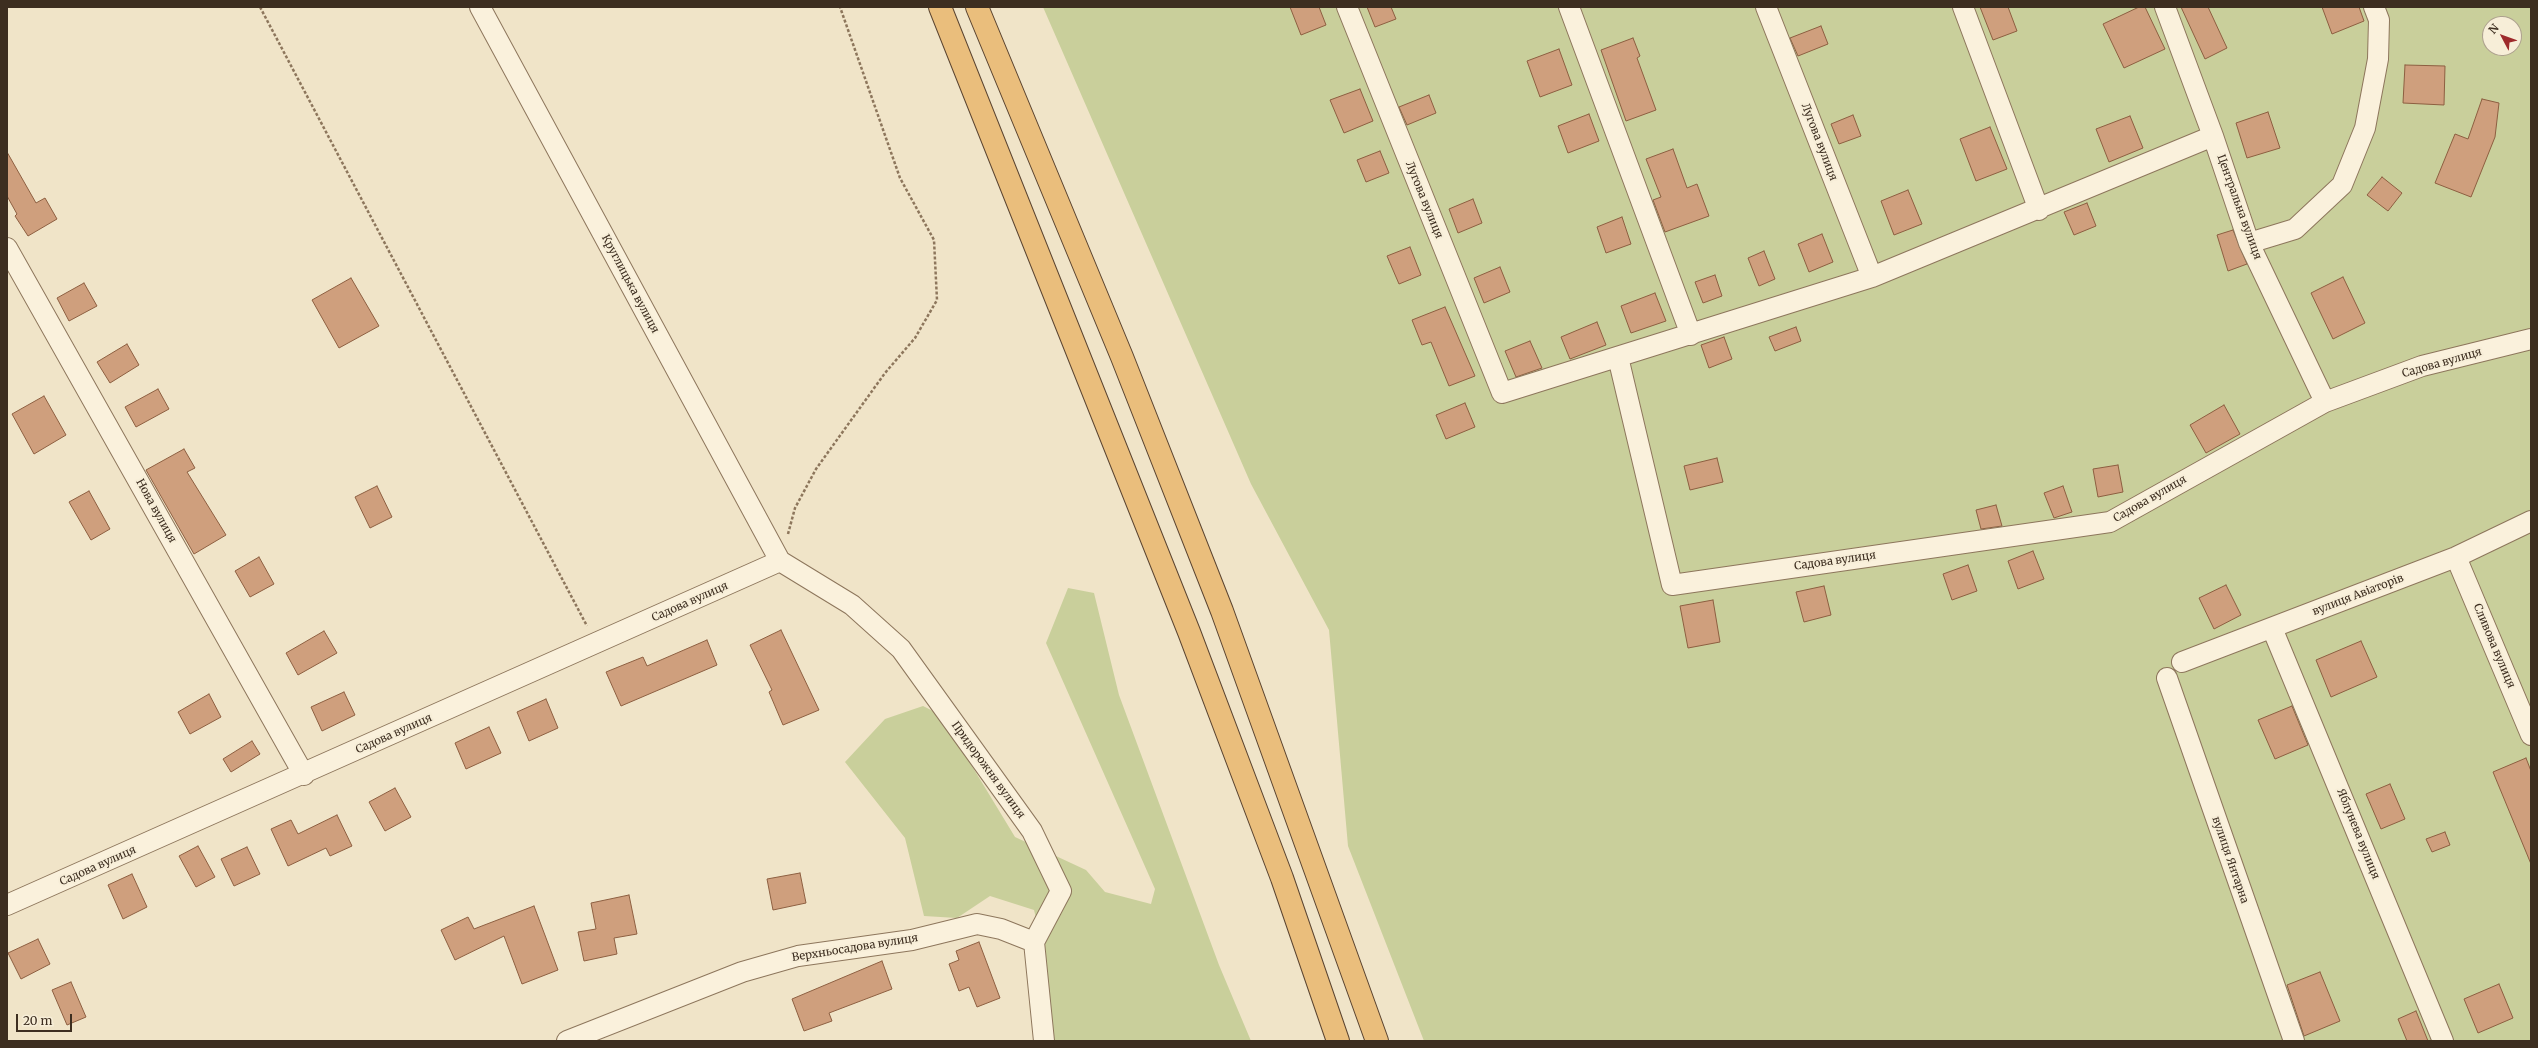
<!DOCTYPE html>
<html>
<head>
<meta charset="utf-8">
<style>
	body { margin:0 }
	#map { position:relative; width:2538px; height:1048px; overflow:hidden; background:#f0e4c8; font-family:Merriweather,serif }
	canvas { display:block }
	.frame { position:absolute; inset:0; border:8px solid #3d2e20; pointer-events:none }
	.north { position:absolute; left:2482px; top:16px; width:40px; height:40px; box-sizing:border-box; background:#f7eed8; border:1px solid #ada18e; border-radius:50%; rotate:311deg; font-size:11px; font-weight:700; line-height:16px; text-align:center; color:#3d2e20 }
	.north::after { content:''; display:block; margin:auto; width:14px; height:18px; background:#9e2a2b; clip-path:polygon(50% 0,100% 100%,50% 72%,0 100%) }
	.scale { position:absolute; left:16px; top:1014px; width:56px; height:18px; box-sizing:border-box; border:2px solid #3d2e20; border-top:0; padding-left:5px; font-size:12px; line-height:14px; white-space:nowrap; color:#3d2e20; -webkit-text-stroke:3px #f7eed8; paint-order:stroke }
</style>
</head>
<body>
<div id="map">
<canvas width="2538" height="1048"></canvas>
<div class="frame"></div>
<div class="north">N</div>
<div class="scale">20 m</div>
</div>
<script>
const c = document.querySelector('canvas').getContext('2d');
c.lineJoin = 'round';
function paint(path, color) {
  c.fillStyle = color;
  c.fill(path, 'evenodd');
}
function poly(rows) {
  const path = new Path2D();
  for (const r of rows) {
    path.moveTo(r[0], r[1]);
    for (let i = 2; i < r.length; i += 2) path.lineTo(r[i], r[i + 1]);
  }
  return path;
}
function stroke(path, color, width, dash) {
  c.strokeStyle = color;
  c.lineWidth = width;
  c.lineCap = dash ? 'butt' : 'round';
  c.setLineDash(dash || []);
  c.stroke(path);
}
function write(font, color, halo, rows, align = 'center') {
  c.font = font + ' Merriweather,serif';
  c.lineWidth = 4;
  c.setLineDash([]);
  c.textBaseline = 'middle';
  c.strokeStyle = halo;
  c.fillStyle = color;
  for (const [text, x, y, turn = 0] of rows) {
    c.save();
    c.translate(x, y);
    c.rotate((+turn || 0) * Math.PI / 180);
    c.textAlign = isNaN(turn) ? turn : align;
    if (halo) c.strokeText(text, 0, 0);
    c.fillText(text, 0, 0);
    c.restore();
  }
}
paint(poly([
	[1043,7,2531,7,2531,1041,1424,1041,1348,846,1329,630,1251,484],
	[2490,24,2514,24,2514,48,2490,48],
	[1068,588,1094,593,1119,695,1219,965,1251,1041,1051,1041,1042,943,1034,910,990,896,957,918,924,916,905,838,845,762,885,719,923,706,941,715,1015,837,1086,870,1105,892,1151,904,1155,889,1046,643]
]), '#c9cf9b');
const building = poly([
	[1290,7,1319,7,1326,25,1301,35,1290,7],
	[1367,7,1391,7,1396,19,1375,27,1367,7],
	[1980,7,2008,7,2017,31,1993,40,1980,7],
	[2139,7,2145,7,2165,49,2124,68,2103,24,2139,7],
	[2181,7,2208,7,2227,48,2205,59,2181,7],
	[2322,7,2359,7,2364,21,2332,34,2322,7],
	[1821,26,1828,44,1798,56,1790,38,1821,26],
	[1633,38,1640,56,1637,58,1656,110,1626,121,1601,50,1633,38],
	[1559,49,1572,85,1540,97,1527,61,1559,49],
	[2405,65,2445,66,2444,105,2403,103,2405,65],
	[1360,89,1373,121,1344,133,1330,100,1360,89],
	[1429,95,1436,113,1407,125,1399,107,1429,95],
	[2482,99,2499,103,2495,137,2471,197,2435,183,2455,134,2468,139,2482,99],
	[2268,112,2280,148,2247,158,2236,123,2268,112],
	[1589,114,1599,141,1568,153,1558,126,1589,114],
	[1853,115,1861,136,1839,144,1831,124,1853,115],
	[2130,116,2143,148,2109,162,2096,129,2130,116],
	[1990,127,2007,169,1976,181,1960,139,1990,127],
	[1673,149,1687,188,1697,184,1709,216,1665,232,1653,200,1661,197,1646,159,1673,149],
	[1380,151,1389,173,1366,182,1357,160,1380,151],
	[7,152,36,203,45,198,57,219,28,236,15,216,17,214,7,196,7,152],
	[2382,177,2402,193,2388,211,2367,195,2382,177],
	[1908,190,1922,224,1894,235,1881,201,1908,190],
	[1473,199,1482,223,1458,233,1449,209,1473,199],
	[2087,203,2096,226,2074,235,2064,212,2087,203],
	[1622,217,1631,244,1606,253,1597,227,1622,217],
	[2233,230,2247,264,2228,271,2217,235,2233,230],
	[1822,234,1833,262,1809,272,1798,244,1822,234],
	[1410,247,1421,275,1399,284,1387,256,1410,247],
	[1764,251,1775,279,1759,286,1748,258,1764,251],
	[1500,267,1510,292,1484,303,1474,278,1500,267],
	[1715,275,1722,296,1703,303,1695,282,1715,275],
	[2343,277,2365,323,2333,339,2311,293,2343,277],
	[351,278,379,326,339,348,312,300,351,278],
	[84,283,97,306,69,321,57,298,84,283],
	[1655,293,1666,321,1631,333,1621,306,1655,293],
	[1445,307,1475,376,1449,386,1431,342,1422,345,1412,320,1445,307],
	[1597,322,1606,345,1570,359,1561,337,1597,322],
	[1796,327,1801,341,1775,351,1769,337,1796,327],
	[1724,337,1732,359,1709,368,1701,345,1724,337],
	[1530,341,1542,368,1516,377,1505,351,1530,341],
	[127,344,139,365,110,383,97,362,127,344],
	[158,389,169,409,136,427,125,407,158,389],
	[44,396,66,435,34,454,12,414,44,396],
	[1465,403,1475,427,1446,439,1436,415,1465,403],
	[2224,405,2240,434,2206,453,2190,425,2224,405],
	[184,449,195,468,187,472,226,535,194,554,146,470,184,449],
	[1717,458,1723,482,1690,490,1684,466,1717,458],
	[2118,465,2123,492,2098,497,2093,469,2118,465],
	[377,486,392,517,370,528,355,497,377,486],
	[2063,486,2072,512,2054,518,2044,493,2063,486],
	[89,491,110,529,91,540,69,502,89,491],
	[1996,505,2002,526,1981,529,1976,510,1996,505],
	[2033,551,2044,579,2018,589,2008,561,2033,551],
	[259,557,274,584,250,597,235,571,259,557],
	[1968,565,1977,591,1952,600,1943,574,1968,565],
	[2226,585,2241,615,2214,629,2199,598,2226,585],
	[1824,586,1831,615,1804,622,1796,592,1824,586],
	[1713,600,1720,642,1688,648,1680,606,1713,600],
	[781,630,819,710,783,725,769,692,772,690,750,645,781,630],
	[324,631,337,653,298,675,286,653,324,631],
	[707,640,717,665,621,706,606,672,643,657,647,666,707,640],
	[2361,641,2377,677,2331,697,2316,660,2361,641],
	[344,692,355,715,322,731,311,707,344,692],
	[209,694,221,717,190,734,178,712,209,694],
	[546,699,558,728,529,741,517,712,546,699],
	[2292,706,2308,745,2275,759,2258,720,2292,706],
	[489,727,501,753,466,769,455,743,489,727],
	[252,741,260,754,231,772,223,759,252,741],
	[2526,758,2531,771,2531,864,2493,772,2526,758],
	[2390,784,2405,819,2381,829,2366,794,2390,784],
	[395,788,411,817,385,831,369,802,395,788],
	[337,815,352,846,330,856,326,848,288,866,271,829,291,820,298,834,337,815],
	[2445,832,2450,845,2432,852,2426,839,2445,832],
	[198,846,215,877,196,887,179,856,198,846],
	[247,847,260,874,234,886,221,859,247,847],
	[800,873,806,903,773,910,767,879,800,873],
	[132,874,147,907,123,919,108,885,132,874],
	[629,895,637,934,614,938,617,954,584,961,578,932,596,929,591,903,629,895],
	[534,906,558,970,522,984,504,936,455,960,441,930,468,917,474,929,534,906],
	[38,939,50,964,21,979,8,953,38,939],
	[979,942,1000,998,977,1007,969,987,959,991,949,964,959,960,956,951,979,942],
	[882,961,892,989,829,1013,832,1021,804,1031,792,999,882,961],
	[2320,972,2340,1021,2304,1036,2287,985,2320,972],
	[71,982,86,1017,67,1025,52,990,71,982],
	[2499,984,2513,1018,2478,1033,2464,999,2499,984],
	[2416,1011,2428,1041,2407,1041,2398,1019,2416,1011]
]);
paint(building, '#cf9f7d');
stroke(building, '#8d5f41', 1);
const minor = poly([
	[480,7,780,561,852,605,901,649,1032,831,1061,891,1034,942,1044,1041],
	[1347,7,1502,393,1872,277,2213,136],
	[1569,7,1691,335],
	[1766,7,1872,277],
	[1963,7,2039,210],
	[2165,7,2213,136,2249,243,2325,402],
	[2249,243,2295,229,2342,185,2365,128,2378,59,2379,20,2374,7],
	[7,248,304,775],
	[1618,357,1672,585,2110,522,2325,402,2422,366,2531,339],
	[2456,557,2531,735],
	[2272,628,2443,1041],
	[2182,662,2456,557,2531,521],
	[2167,678,2294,1041],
	[7,905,780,561],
	[567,1041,742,972,798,956,912,940,977,924,1001,929,1034,942]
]);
const trunk = poly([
	[940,7,1189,632,1282,878,1338,1041],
	[977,7,1122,357,1222,611,1377,1041]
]);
stroke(minor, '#8d765c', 22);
stroke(trunk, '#5b4430', 24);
stroke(poly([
	[260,7,587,626],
	[788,534,795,508,816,469,885,373,915,338,937,300,934,240,900,178,840,7]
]), '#8d765c', 2.5, [3, 2]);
stroke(minor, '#faf1dc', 20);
stroke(trunk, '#eabe7c', 22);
write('11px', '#3d2e20', '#f7eed8', [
	["Лугова вулиця",1819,142,69],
	["Лугова вулиця",1424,200,68],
	["Центральна вулиця",2239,207,70],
	["Круглицька вулиця",630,284,62],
	["Садова вулиця",2442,363,-16],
	["Садова вулиця",2150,499,-30],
	["Нова вулиця",156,511,61],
	["Садова вулиця",1835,561,-8],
	["вулиця Авіаторів",2358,595,-21],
	["Садова вулиця",690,602,-24],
	["Сливова вулиця",2494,646,67],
	["Садова вулиця",394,734,-24],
	["Придорожня вулиця",988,770,54],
	["Яблунева вулиця",2358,834,68],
	["вулиця Янтарна",2230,860,71],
	["Садова вулиця",98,866,-24],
	["Верхньосадова вулиця",855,948,-9]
]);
</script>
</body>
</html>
